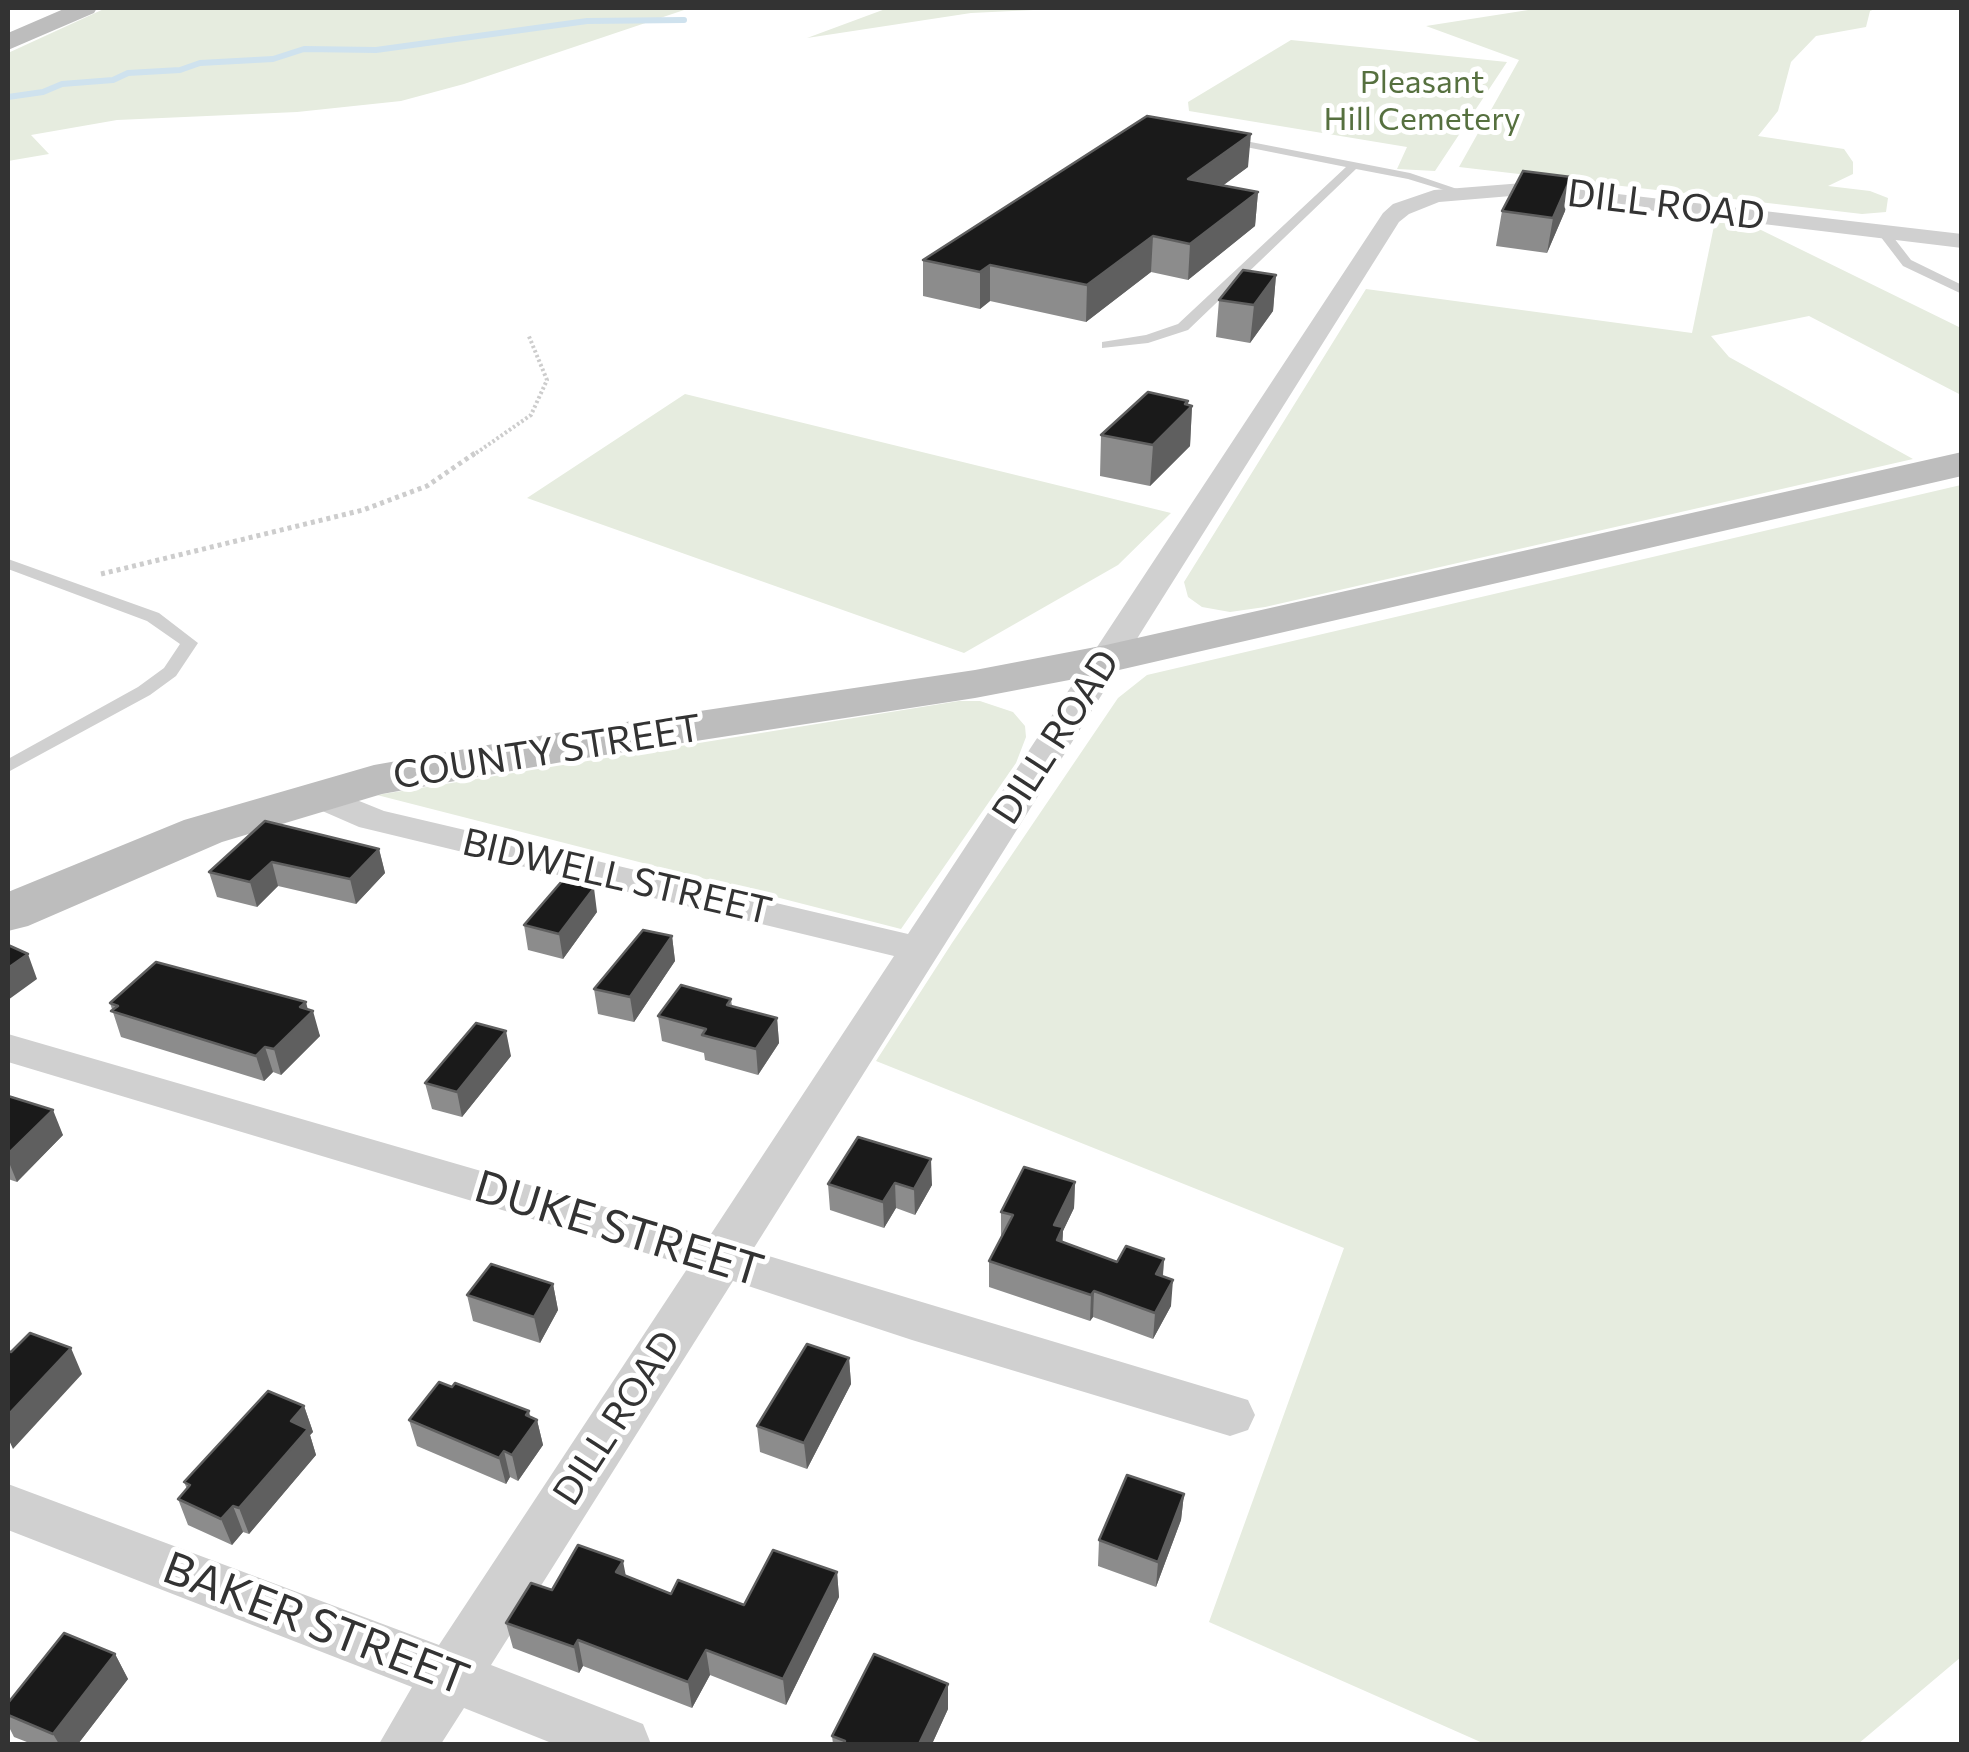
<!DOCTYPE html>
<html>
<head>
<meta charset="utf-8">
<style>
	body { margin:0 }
	#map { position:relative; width:1969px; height:1752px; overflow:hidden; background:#fff; font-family:Commissioner,sans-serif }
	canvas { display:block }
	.frame { position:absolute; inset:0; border:10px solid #333; pointer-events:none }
</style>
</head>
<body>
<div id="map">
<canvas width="1969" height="1752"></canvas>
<div class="frame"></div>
</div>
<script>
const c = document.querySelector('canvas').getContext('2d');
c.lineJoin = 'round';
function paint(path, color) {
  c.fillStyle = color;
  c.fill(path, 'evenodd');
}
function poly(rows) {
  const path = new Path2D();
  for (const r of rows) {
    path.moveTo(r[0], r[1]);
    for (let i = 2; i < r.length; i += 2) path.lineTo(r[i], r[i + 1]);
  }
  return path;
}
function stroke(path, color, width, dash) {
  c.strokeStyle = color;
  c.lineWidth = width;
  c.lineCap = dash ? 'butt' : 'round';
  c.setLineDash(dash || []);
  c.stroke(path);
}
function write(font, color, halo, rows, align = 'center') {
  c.font = font + ' Commissioner,sans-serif';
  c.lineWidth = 10;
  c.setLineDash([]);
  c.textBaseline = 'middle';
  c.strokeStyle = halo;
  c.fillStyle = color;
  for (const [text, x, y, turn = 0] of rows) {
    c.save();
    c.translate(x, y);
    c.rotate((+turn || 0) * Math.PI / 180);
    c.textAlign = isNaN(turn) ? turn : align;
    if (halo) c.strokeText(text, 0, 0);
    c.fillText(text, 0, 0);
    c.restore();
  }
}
paint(poly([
	[106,8,690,8,464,84,401,101,297,112,117,120,31,135,49,154,8,161,8,53],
	[888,8,1075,8,971,13,807,38],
	[1541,8,1877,8,1870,11,1866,27,1816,36,1791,62,1778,111,1758,136,1844,149,1853,162,1853,174,1828,186,1870,191,1888,198,1886,212,1862,214,1459,167,1519,60,1426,26],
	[1291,40,1507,62,1435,171,1397,169,1407,147,1189,111,1188,102],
	[1715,221,1757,228,1961,328,1961,395,1809,316,1711,336,1729,357,1913,459,1265,607,1230,612,1202,607,1188,597,1184,582,1366,289,1692,333],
	[685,394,1171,513,1118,565,964,653,527,498],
	[1961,485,1961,1657,1858,1744,1485,1744,1209,1622,1344,1248,876,1061,952,943,1118,698,1147,675],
	[959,701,980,701,1013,712,1025,726,1026,737,1016,763,901,929,377,795]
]), '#e6ecdf');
stroke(poly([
	[8,97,43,92,62,84,113,80,128,73,180,70,200,63,273,59,304,49,376,50,587,21,684,20]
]), '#cfe2ee', 6);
stroke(poly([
	[472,456,531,415,547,380,528,334]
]), '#cdcdcd', 4, [2.5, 2.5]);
stroke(poly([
	[101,574,363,510,427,486,475,453]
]), '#cdcdcd', 5, [4, 4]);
paint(poly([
	[1225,137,1410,173,1463,191,1457,194,1408,179,1356,169,1188,330,1148,343,1102,348,1102,342,1146,335,1178,324,1346,167,1221,142,1220,140,1225,137],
	[1879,229,1887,229,1911,260,1962,285,1962,294,1903,266,1877,232,1879,229],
	[8,559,159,613,198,643,176,676,150,695,8,772,8,759,138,687,164,668,180,644,147,621,8,569,8,559]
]), '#d0d0d0');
paint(poly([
	[1523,183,1962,234,1962,248,1523,195,1439,202,1409,214,1399,222,752,1251,1248,1400,1255,1415,1248,1430,1230,1436,912,1340,733,1281,491,1665,643,1724,651,1744,554,1744,464,1708,441,1744,379,1744,412,1687,8,1530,8,1484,439,1645,689,1266,8,1062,8,1034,709,1237,894,956,359,827,304,803,299,795,304,787,317,784,384,811,908,934,1383,213,1393,204,1434,190,1523,183]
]), '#d0d0d0');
paint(poly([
	[66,8,97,8,94,13,8,50,8,33,66,8],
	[1962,452,1962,476,1106,673,975,698,579,759,382,794,222,842,28,926,8,931,8,892,184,820,374,765,579,729,975,670,1106,645,1962,452]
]), '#bdbdbd');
paint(poly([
	[1248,167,1223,185,1258,192,1255,226,1188,280,1151,272,1086,322,990,301,980,309,923,296,923,260],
	[1571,177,1565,211,1547,253,1496,246,1502,211],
	[1276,275,1273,311,1250,343,1216,337,1219,300],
	[1188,401,1188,405,1192,406,1190,446,1150,486,1100,476,1101,435],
	[265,821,379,849,385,873,356,904,278,886,257,907,217,897,209,872],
	[597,912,563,959,528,950,524,925],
	[672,936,675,961,634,1022,598,1014,594,989],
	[731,999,732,1006,777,1018,779,1043,758,1075,705,1060,704,1053,662,1041,658,1016],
	[110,1003,308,1009,320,1036,281,1075,273,1072,264,1081,121,1037],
	[511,1056,462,1117,432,1109,425,1083],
	[8,1096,63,1135,17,1182,8,1179],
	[858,1137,932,1185,915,1215,896,1208,884,1228,830,1210,828,1184],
	[1075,1182,1074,1208,1063,1231,1062,1242,1117,1262,1164,1259,1163,1276,1171,1306,1153,1339,1093,1317,1090,1321,989,1287,989,1261,1001,1238,1001,1212],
	[553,1284,558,1310,540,1343,473,1321,467,1295],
	[849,1358,851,1384,807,1469,760,1452,757,1426],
	[304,1406,313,1432,310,1435,316,1455,249,1534,243,1532,232,1545,188,1525,178,1499,187,1489,184,1482],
	[530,1417,537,1420,543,1445,518,1481,510,1477,506,1484,417,1446,409,1420],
	[1184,1494,1181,1520,1156,1587,1098,1566,1099,1540],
	[837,1572,839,1597,786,1705,710,1675,692,1708,583,1666,579,1673,513,1648,506,1623,552,1590,625,1575,671,1594,744,1605],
	[115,1654,128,1679,78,1744,32,1744,14,1737,8,1725,8,1703],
	[948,1709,932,1744,833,1744,832,1736]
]), '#8c8c8c');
paint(poly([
	[1251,134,1248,167,1186,213,1188,179],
	[1571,177,1565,211,1547,253,1553,218],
	[1258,192,1255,226,1188,280,1190,244],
	[1153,236,1151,272,1086,322,1087,285],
	[990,265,990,301,980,309,980,272],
	[1276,275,1273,311,1250,343,1254,305],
	[1188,401,1187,411,1192,406,1190,446,1150,486,1153,445],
	[379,849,385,873,356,904,350,879],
	[272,862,278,886,257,907,250,882],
	[594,888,597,912,563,959,559,934],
	[672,936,675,961,634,1022,630,997],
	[28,954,37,979,8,1000,8,968],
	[306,1002,309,1014,313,1011,320,1036,281,1075,274,1049,300,1007],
	[777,1018,779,1043,758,1075,756,1049],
	[506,1031,511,1056,462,1117,457,1092],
	[265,1047,273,1072,264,1081,256,1056],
	[53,1110,63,1135,17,1182,8,1160,8,1154],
	[931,1159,932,1185,915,1215,914,1189],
	[1075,1182,1074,1208,1063,1231,1062,1253,1056,1265,1054,1225],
	[895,1183,896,1208,884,1228,883,1202],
	[1164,1259,1162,1285,1156,1274],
	[1173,1280,1171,1306,1153,1339,1155,1313],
	[553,1284,558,1310,540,1343,534,1317],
	[1094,1291,1093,1317,1090,1321,1091,1295],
	[71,1348,82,1374,13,1449,8,1438,8,1415],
	[849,1358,851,1384,807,1469,804,1443],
	[304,1406,313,1432,310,1435,316,1455,249,1534,239,1508,291,1421],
	[529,1411,532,1426,537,1420,543,1445,518,1481,512,1455,526,1415],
	[504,1451,510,1477,506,1484,499,1458],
	[1184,1494,1181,1520,1156,1587,1158,1562],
	[233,1506,243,1532,232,1545,221,1519],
	[623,1561,628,1587,616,1572],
	[837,1572,839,1597,786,1705,783,1679],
	[578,1640,583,1666,579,1673,574,1647],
	[706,1650,710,1675,692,1708,688,1682],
	[115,1654,128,1679,78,1744,59,1744,53,1734],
	[948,1684,948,1709,932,1744,919,1744]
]), '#5f5f5f');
const building = poly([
	[1147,116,1251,134,1188,179,1258,192,1190,244,1153,236,1087,285,990,265,980,272,923,260,1147,116],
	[1523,171,1571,177,1553,218,1502,211,1523,171],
	[1243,270,1276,275,1254,305,1219,300,1243,270],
	[1148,392,1188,401,1185,404,1192,406,1153,445,1101,435,1148,392],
	[265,821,379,849,350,879,272,862,250,882,209,872,265,821],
	[562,881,594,888,559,934,524,925,562,881],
	[643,930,672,936,630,997,594,989,643,930],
	[8,945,28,954,8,968,8,945],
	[156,962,306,1002,300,1007,313,1011,274,1049,265,1047,256,1056,111,1011,118,1006,110,1003,156,962],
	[681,985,731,999,727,1005,777,1018,756,1049,702,1035,706,1029,658,1016,681,985],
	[476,1023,506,1031,457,1092,425,1083,476,1023],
	[8,1096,53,1110,8,1154,8,1096],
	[858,1137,931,1159,914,1189,895,1183,883,1202,828,1184,858,1137],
	[1024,1167,1075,1182,1054,1225,1063,1227,1057,1240,1117,1262,1126,1246,1164,1259,1156,1274,1173,1280,1155,1313,1094,1291,1091,1295,989,1261,1013,1215,1001,1212,1024,1167],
	[491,1264,553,1284,534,1317,467,1295,491,1264],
	[30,1333,71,1348,8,1415,8,1351,11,1352,30,1333],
	[807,1344,849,1358,804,1443,757,1426,807,1344],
	[439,1382,452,1387,455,1383,529,1411,526,1415,537,1420,512,1455,504,1451,499,1458,409,1420,439,1382],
	[268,1391,304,1406,291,1421,308,1429,239,1508,233,1506,221,1519,178,1499,190,1485,184,1482,268,1391],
	[1127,1475,1184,1494,1158,1562,1099,1540,1127,1475],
	[578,1545,623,1561,616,1572,671,1594,678,1580,744,1605,773,1550,837,1572,783,1679,706,1650,688,1682,578,1640,574,1647,506,1623,531,1583,552,1590,578,1545],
	[64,1633,115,1654,53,1734,8,1715,8,1703,64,1633],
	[874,1654,948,1684,919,1744,843,1744,845,1741,832,1736,874,1654]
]);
paint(building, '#1a1a1a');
stroke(building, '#5f5f5f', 2.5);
write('32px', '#56703f', '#fff', [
	["Pleasant",1422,82],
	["Hill Cemetery",1422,119]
]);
write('38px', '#333', '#fff', [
	["DILL ROAD",1666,205,7],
	["DILL ROAD",1056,737,-57],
	["COUNTY STREET",547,752,-9],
	["BIDWELL STREET",617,877,13],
	["DILL ROAD",617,1418,-57]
]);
write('45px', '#333', '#fff', [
	["DUKE STREET",619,1229,17],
	["BAKER STREET",316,1624,21]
]);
</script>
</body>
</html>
